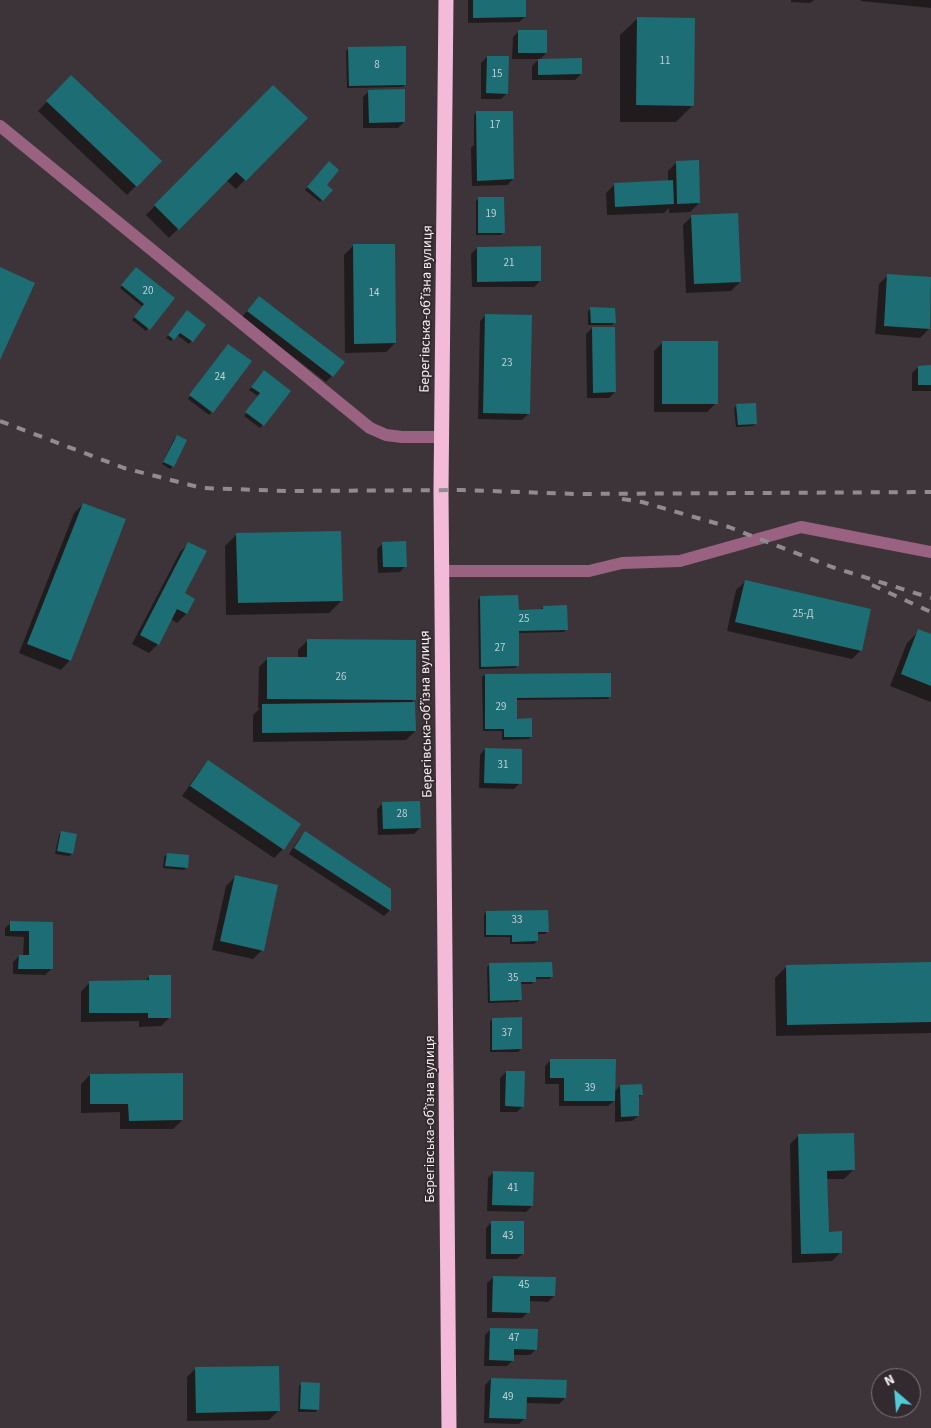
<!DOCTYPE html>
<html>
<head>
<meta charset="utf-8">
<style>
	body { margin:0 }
	#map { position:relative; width:931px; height:1428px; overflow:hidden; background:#3c3438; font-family:"Source Sans 3",sans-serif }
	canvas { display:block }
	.north { position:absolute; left:871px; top:1368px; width:50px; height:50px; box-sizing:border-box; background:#322a2e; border:1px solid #817a7d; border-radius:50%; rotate:333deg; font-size:14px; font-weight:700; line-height:20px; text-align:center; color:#f7f1f4 }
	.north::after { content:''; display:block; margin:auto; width:18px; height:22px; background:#52cbd8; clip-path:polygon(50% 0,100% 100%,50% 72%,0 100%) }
</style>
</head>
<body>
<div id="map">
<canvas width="931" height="1428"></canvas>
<div class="north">N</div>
</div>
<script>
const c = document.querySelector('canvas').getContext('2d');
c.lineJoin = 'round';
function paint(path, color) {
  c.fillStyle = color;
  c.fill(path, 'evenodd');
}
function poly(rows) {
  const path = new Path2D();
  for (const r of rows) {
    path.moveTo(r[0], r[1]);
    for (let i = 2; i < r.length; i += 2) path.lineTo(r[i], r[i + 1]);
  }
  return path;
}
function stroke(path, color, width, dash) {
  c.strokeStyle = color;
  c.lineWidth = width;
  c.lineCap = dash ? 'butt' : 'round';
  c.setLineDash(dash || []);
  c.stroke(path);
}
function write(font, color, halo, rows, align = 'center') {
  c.font = font + ' "Source Sans 3",sans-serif';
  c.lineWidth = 4;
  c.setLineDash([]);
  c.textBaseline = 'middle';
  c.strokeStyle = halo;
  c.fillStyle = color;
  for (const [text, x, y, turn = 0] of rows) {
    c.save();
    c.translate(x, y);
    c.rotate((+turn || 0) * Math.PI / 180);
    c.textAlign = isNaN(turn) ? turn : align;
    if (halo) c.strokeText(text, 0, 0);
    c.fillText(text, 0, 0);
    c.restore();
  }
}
paint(poly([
	[468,0,525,0,525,17,519,22,468,23],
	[791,0,814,0,810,3,791,2],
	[861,0,931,0,931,8,861,1],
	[637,19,693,105,676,122,620,122,620,35],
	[519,31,546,53,539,60,581,74,575,80,532,80,532,66,539,59,512,59,513,37],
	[349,48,405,85,402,87,347,88,346,51],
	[487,57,507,93,501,99,481,99,481,63],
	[71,77,160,161,127,195,38,111],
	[273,86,306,118,236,189,226,180,169,238,146,215],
	[369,91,404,122,398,128,363,128,363,97],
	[477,112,513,179,507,185,472,186,471,148,474,145,474,115],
	[677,162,699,203,690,212,669,213,669,208,664,213,607,215,606,193,615,184,668,181,668,171],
	[329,163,325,185,331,190,320,202,305,190],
	[479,198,503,232,501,235,476,235,476,201],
	[692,216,740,282,731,291,686,293,683,225],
	[353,246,395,343,386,352,345,353,344,255],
	[477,248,540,281,534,287,472,287,471,254],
	[133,271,173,299,146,331,132,320,143,307,120,288],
	[888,275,931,278,929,329,920,338,875,334,879,284],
	[259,297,332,376,326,382,242,317],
	[591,309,614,323,612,325,588,325,588,311],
	[184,315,204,326,189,344,177,335,171,341,166,338],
	[486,315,528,414,522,420,478,419,480,321],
	[592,328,615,392,609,398,587,398,586,334],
	[663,342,716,403,707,412,654,412,654,351],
	[226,348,212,412,209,415,188,399],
	[918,367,931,367,931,391,912,391,912,373],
	[261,374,290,391,260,428,244,416,258,396,249,390],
	[737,405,756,423,753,426,736,427,734,408],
	[177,436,173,466,170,469,162,464,174,439],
	[83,504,125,520,70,660,61,670,19,653,74,513],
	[237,534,341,601,329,613,226,615,225,546],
	[189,543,184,594,186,614,177,623,171,619,158,644,149,653,132,644,180,552],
	[383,543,405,566,400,572,378,573,377,549],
	[746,581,861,650,852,659,727,631,736,590],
	[480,598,518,611,540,610,543,607,566,629,564,632,517,633,518,665,515,668,479,669,478,600],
	[919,631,931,635,931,702,890,686,907,643],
	[307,641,414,699,410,704,415,731,406,740,253,742,253,715,260,708,258,708,259,667,268,658,298,658,298,650],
	[485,675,610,697,607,699,516,700,516,720,531,737,528,739,502,740,502,731,483,731,482,677],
	[485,749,520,783,514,789,479,788,480,755],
	[208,762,300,824,283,849,274,858,182,796,200,771],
	[383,803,420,828,414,834,378,835,377,809],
	[62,832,72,854,69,856,55,854,59,835],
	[305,833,390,890,390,910,384,916,289,854,299,839],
	[167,855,186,868,184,870,163,868,164,857],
	[235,877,262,950,253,959,212,950,226,886],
	[486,912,547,932,545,934,537,934,537,941,534,944,510,944,510,937,484,937,484,915],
	[11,923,52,923,51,969,45,975,13,974,13,962,19,956,23,956,24,937,5,936,5,928],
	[931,963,931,1033,776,1036,775,978,787,966],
	[489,965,552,976,549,979,535,979,532,984,520,984,520,1000,518,1002,488,1003,487,967],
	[150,976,170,1017,161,1026,139,1027,139,1021,81,1022,81,992,90,982,144,982],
	[492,1019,521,1049,518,1052,490,1052,490,1022],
	[551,1060,614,1092,620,1086,641,1095,638,1098,638,1116,632,1121,615,1122,615,1100,608,1106,559,1106,559,1084,545,1084,545,1066],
	[506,1072,523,1106,517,1112,500,1112,500,1078],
	[90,1075,182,1120,173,1129,120,1129,120,1112,81,1113,81,1084],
	[799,1135,853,1170,844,1179,826,1179,827,1233,841,1252,832,1261,792,1263,790,1144],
	[494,1172,532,1206,526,1212,487,1211,488,1178],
	[492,1222,523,1253,517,1259,486,1259,486,1228],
	[493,1278,554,1296,548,1302,529,1301,528,1312,522,1318,487,1318,487,1283],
	[491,1329,536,1349,530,1355,513,1355,513,1360,507,1366,484,1366,485,1335],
	[196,1368,278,1411,269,1420,187,1421,187,1377],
	[491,1379,565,1398,559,1404,525,1403,525,1418,519,1424,484,1423,485,1385],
	[301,1384,318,1410,315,1412,298,1412,299,1386]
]), '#0007');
paint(poly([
	[473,0,526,0,526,17,473,18],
	[637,17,695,18,694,106,636,105],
	[518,30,547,30,547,53,518,53],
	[406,46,406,85,349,86,348,47],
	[487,56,509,56,508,94,486,93],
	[582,58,582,74,538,75,538,59],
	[71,75,162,161,137,187,46,101],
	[273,85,308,118,246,181,236,172,179,230,154,205],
	[405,89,405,122,369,123,368,90],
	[476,111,513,111,514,179,477,181],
	[699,160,700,203,677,204,676,161],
	[329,161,339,170,327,185,333,190,323,201,307,187],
	[673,180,674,204,615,207,614,183],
	[478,197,504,197,505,233,478,233],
	[738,213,741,282,694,284,691,215],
	[353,244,395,244,396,343,354,344],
	[541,246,541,281,477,282,477,247],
	[0,267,35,283,0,360],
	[136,267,175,298,150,330,134,317,144,304,121,285],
	[887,274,931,277,930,329,884,326],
	[259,296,345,362,333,377,247,311],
	[590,307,615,308,616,323,591,323],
	[187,310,206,325,193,342,180,333,174,340,168,335],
	[485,314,532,315,530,414,483,413],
	[592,327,615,327,616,392,593,393],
	[662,341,718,341,718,404,662,404],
	[228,344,252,361,213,413,189,395],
	[931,365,931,385,918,385,918,366],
	[264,370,291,391,264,426,245,412,260,393,251,387],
	[756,403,757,424,738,425,736,404],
	[177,435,187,440,174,467,163,462],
	[83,503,126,519,71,661,27,644],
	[341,531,343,601,238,603,236,533],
	[406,541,407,567,383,567,382,542],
	[188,542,207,551,185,593,195,599,187,614,177,609,159,645,140,635],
	[745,580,871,609,862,651,735,622],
	[518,595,519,610,543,609,543,606,567,605,568,630,519,631,519,666,481,667,480,596],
	[918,629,931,634,931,686,901,674],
	[307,639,416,640,416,700,267,699,267,657,307,657],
	[611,673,611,697,517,698,517,719,532,718,532,737,504,737,504,729,485,729,485,674],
	[415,702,416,731,262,733,262,704],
	[485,748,522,749,522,784,484,783],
	[208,760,301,824,284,850,190,786],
	[420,801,421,828,383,829,382,802],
	[61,831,77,834,73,854,57,851],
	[305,831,391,889,391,911,294,848],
	[167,853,189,855,188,868,165,866],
	[235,875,278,885,264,951,220,941],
	[548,910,549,932,538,932,538,941,512,942,512,935,486,935,486,911],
	[10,921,53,922,53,969,18,969,19,955,29,955,29,931,10,931],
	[552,962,553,977,536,977,536,982,521,982,522,1000,490,1001,489,963],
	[931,962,931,1022,787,1025,786,965],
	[149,975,171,975,171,1018,148,1018,148,1013,89,1013,89,981,149,980],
	[522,1017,522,1049,492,1050,492,1018],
	[550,1059,616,1059,615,1101,564,1101,564,1078,550,1078],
	[506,1071,525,1071,524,1107,505,1106],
	[183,1073,183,1120,129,1121,128,1104,90,1104,90,1074],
	[642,1084,643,1095,639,1095,639,1116,621,1117,620,1085],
	[854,1133,855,1170,827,1171,829,1232,842,1231,842,1253,801,1254,798,1134],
	[493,1171,534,1172,533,1206,492,1205],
	[491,1221,524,1221,524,1254,491,1254],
	[493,1276,556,1277,555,1296,530,1296,530,1313,492,1312],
	[490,1328,538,1329,537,1350,514,1349,514,1361,489,1360],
	[279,1366,280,1411,196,1413,195,1367],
	[491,1378,567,1380,566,1398,527,1397,526,1419,489,1418],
	[301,1382,320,1383,319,1410,300,1409]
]), '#1d6d75');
stroke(poly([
	[0,126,370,428,386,435,402,437,442,437],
	[442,571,589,571,622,563,680,561,801,527,931,552]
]), '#9a6281', 12);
stroke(poly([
	[446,0,441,491,449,1428]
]), '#f3bbd8', 15);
stroke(poly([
	[0,421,124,468,202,488,287,491,462,490,577,494,931,492],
	[622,499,642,502,729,527,832,567,931,598],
	[872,585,931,612]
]), '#928b8e', 4, [9, 9]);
write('11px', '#c0d0d4', null, [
	["11",665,62],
	["8",377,66],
	["15",497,75],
	["17",495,126],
	["19",491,215],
	["21",509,264],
	["20",148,292],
	["14",374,294],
	["23",507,364],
	["24",220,378],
	["25-Д",803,615],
	["25",524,620],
	["27",500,649],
	["26",341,678],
	["29",501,708],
	["31",503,766],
	["28",402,815],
	["33",517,921],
	["35",513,979],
	["37",507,1034],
	["39",590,1089],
	["41",513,1189],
	["43",508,1237],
	["45",524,1286],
	["47",514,1339],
	["49",508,1398]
]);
write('14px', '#f7f1f4', '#322a2e', [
	["Берегівська-обʼїзна вулиця",427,309,-89],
	["Берегівська-обʼїзна вулиця",427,714,-91],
	["Берегівська-обʼїзна вулиця",431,1119,-90]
]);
</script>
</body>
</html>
